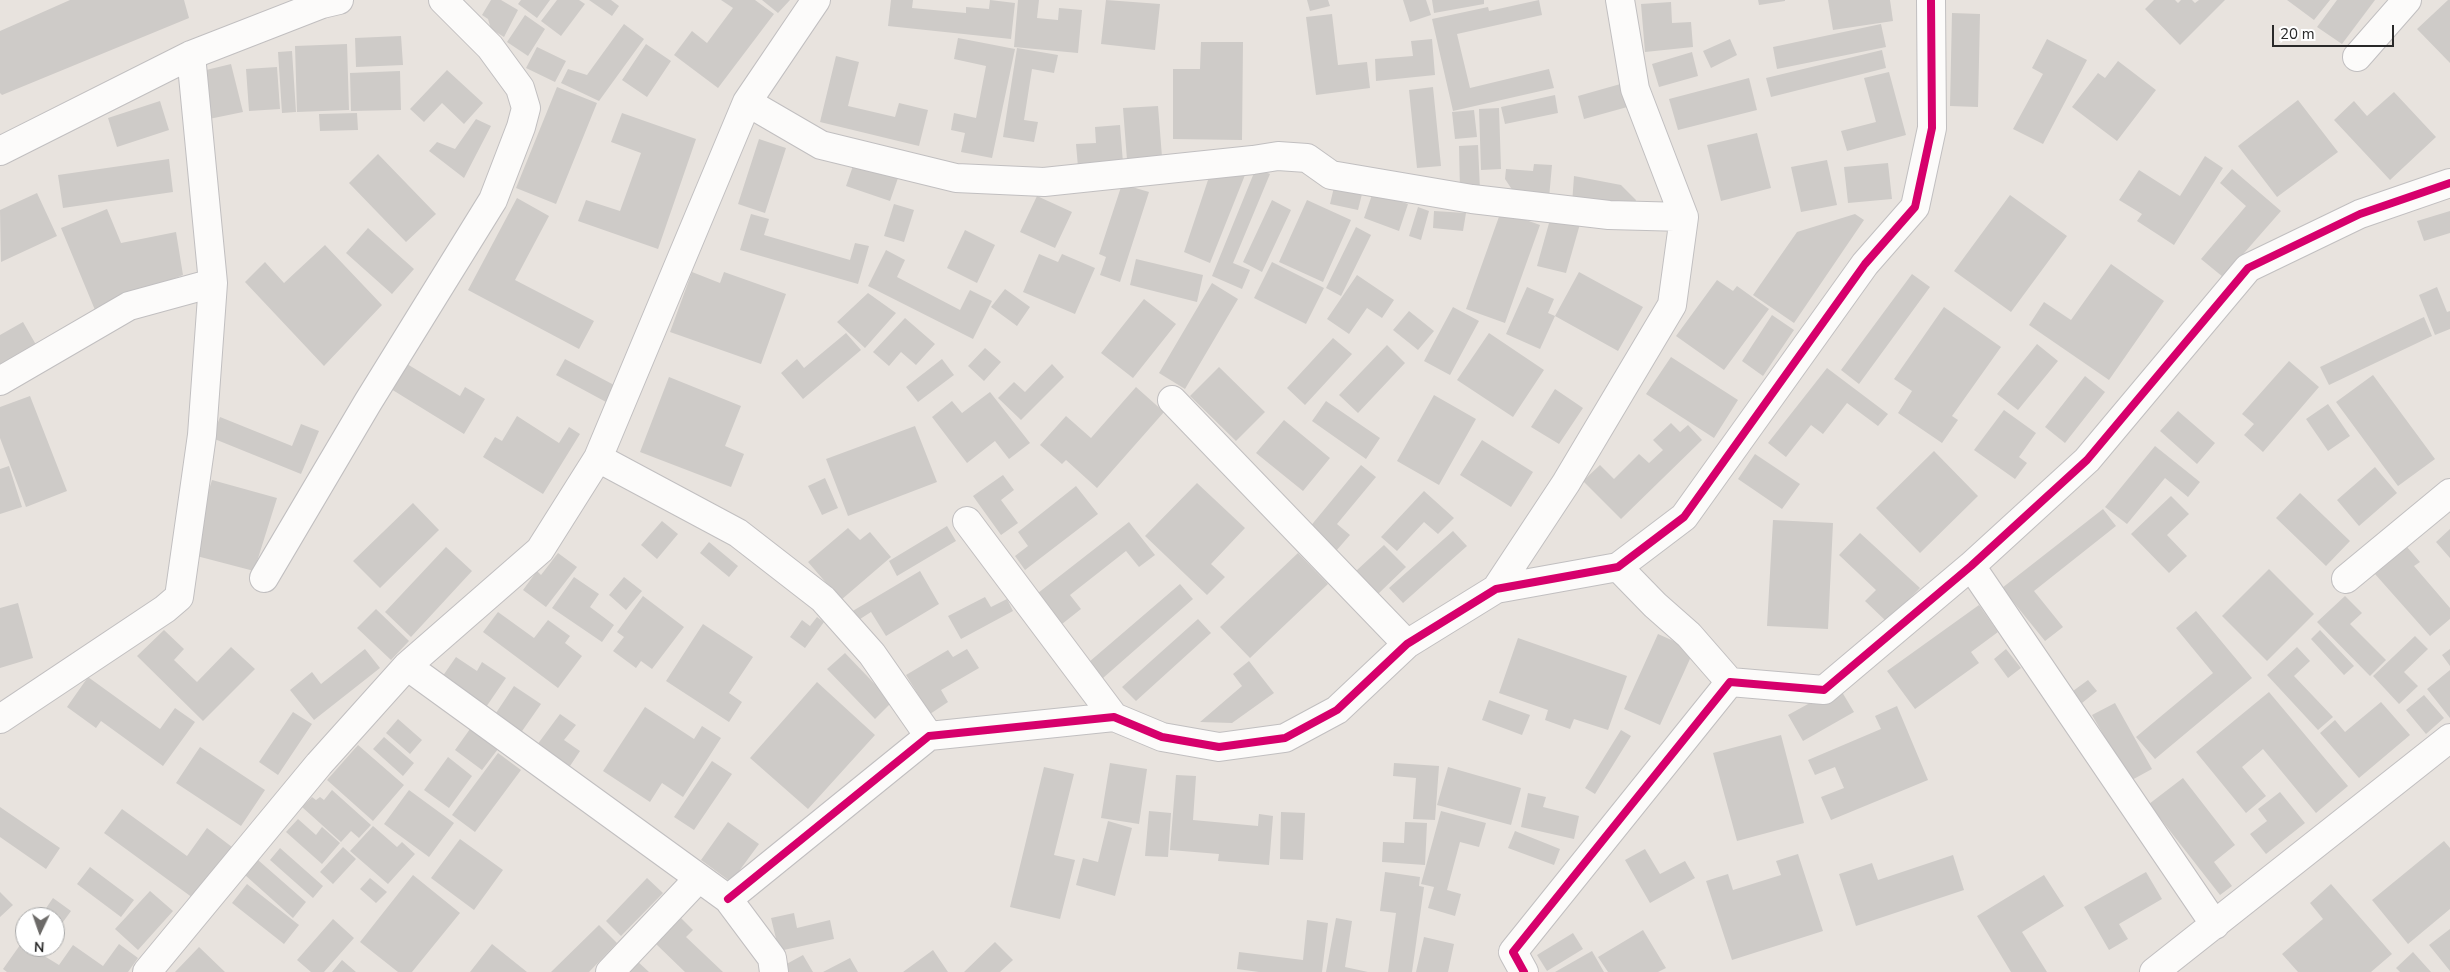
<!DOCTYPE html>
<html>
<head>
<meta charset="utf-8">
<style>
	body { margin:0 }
	#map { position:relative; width:2450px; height:972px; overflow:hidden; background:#e8e3de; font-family:"Nunito Sans",sans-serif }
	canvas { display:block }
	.north { position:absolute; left:15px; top:907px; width:50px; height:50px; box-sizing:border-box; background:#fff; border:1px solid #a9a9a9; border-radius:50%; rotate:183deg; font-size:14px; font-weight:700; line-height:20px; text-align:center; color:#292929 }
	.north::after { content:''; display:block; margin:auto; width:18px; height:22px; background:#6c6a68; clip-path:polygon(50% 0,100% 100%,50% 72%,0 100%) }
	.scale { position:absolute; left:2272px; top:25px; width:122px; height:22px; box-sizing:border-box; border:2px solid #292929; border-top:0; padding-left:6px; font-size:15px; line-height:18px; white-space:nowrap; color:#292929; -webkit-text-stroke:4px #fff; paint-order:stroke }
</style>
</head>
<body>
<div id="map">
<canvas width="2450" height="972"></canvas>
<div class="north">N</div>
<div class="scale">20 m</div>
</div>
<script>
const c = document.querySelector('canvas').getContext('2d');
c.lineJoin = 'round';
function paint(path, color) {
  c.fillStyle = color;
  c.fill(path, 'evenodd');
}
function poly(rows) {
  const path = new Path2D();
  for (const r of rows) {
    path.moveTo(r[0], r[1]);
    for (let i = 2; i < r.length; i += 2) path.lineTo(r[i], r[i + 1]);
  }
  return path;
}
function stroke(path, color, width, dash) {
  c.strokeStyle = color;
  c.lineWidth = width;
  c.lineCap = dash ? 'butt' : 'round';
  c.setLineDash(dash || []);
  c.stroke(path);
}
paint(poly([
	[70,0,184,0,189,18,2,95,0,93,0,31],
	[491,0,501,0,518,10,504,37,491,29,488,19,482,15],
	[521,0,550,0,537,18,518,4],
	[557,0,579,0,585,4,561,36,541,21],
	[589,0,611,0,619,6,612,16],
	[721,0,755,0,774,14,718,88,674,55,692,31,707,43,733,8],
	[762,0,790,0,778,13],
	[891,0,913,0,912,8,966,13,966,7,989,9,990,0,1015,3,1011,39,888,26],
	[1018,0,1039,0,1037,18,1058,20,1059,8,1082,10,1078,53,1014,47],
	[1106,0,1160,4,1155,50,1101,44],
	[1307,0,1328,0,1330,6,1310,11],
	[1403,0,1426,0,1431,15,1410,22],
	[1432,0,1484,0,1484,4,1434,13],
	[1539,0,1542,15,1457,34,1470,88,1549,69,1554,88,1453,111,1432,19,1488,7,1489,11],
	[1758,0,1785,0,1785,1,1759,5],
	[1828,0,1890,0,1893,21,1833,30],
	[2154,0,2175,0,2178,3,2181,0,2192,0,2195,3,2199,0,2225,0,2180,45,2145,9],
	[2287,0,2330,0,2314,20],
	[2337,0,2375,0,2342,44,2317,27],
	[2448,0,2450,0,2450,63,2417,29],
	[1671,2,1672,23,1691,22,1693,47,1645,52,1641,4],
	[1952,13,1980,14,1978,107,1950,106],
	[1332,14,1338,65,1367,62,1370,88,1316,95,1306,17],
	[525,15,545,29,528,56,507,42],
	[624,24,644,39,599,101,561,83,568,69,587,75],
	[1881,24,1886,47,1777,69,1773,47],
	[401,36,403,65,356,67,355,38],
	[958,38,1015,49,992,158,961,152,965,133,951,130,954,113,976,118,986,66,954,59],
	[1432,39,1435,75,1376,81,1375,59,1413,56,1411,41],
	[1730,39,1737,55,1711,68,1703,51],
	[2047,39,2087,60,2043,144,2013,129,2043,74,2032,68],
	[1201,42,1243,42,1242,140,1173,139,1173,69,1200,69],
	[347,44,349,110,297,112,295,46],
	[646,44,671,61,647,97,622,80],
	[537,47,566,61,555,82,526,68],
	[1017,48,1058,55,1054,73,1032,69,1024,120,1038,122,1034,142,1003,137],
	[1882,50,1886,68,1771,97,1766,78],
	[292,51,296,112,282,113,278,52],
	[1692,52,1698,76,1659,87,1652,64],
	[836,56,859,62,848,106,895,117,899,103,928,110,919,146,820,122],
	[2118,61,2156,90,2117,141,2072,107,2098,73,2105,78],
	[231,64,243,112,209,119,198,72],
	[277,67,280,109,249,111,246,69],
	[447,70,483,103,464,124,442,103,424,122,410,109],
	[400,71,401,110,351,111,350,73],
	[1889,72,1906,135,1847,151,1841,131,1876,122,1864,78],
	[1749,78,1757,110,1678,130,1669,99],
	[1624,83,1631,106,1584,119,1578,96],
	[557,87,597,103,556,204,516,188],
	[1433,87,1441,166,1417,168,1409,90],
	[2394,92,2436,137,2390,180,2334,120,2354,101,2367,116],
	[1555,95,1558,113,1505,124,1501,107],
	[2298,100,2338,152,2277,197,2238,146],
	[160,101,169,130,117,147,108,118],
	[1158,106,1162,157,1127,160,1123,108],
	[1499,108,1501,169,1481,170,1479,109],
	[1474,110,1477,137,1455,139,1452,112],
	[357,113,358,130,320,131,319,114],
	[622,113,696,139,658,249,578,221,586,200,620,211,641,153,611,142],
	[476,119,491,126,464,178,429,151,437,142,455,149],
	[1120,125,1123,163,1078,167,1076,144,1096,143,1095,127],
	[1757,133,1771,188,1721,201,1707,145],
	[759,139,786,148,765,213,738,204],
	[1478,145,1480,190,1460,191,1459,146],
	[378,154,436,214,406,242,349,183],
	[2205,156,2223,168,2174,245,2137,221,2142,214,2119,200,2139,170,2180,196],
	[169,159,173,192,63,208,58,175],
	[1827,160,1837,205,1801,212,1791,167],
	[854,163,898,178,890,201,846,186],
	[1888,163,1892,199,1848,203,1844,167],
	[1534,164,1552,165,1549,198,1517,197,1505,179,1506,169,1533,171],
	[1256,168,1270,174,1233,263,1250,270,1242,289,1212,276],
	[2232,169,2281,211,2223,277,2201,259,2246,206,2220,183],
	[1247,170,1210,263,1184,252,1210,174],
	[1574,176,1621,185,1636,200,1634,210,1572,204],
	[1335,183,1363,190,1358,210,1330,204],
	[1122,184,1149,192,1120,282,1100,275,1106,257,1099,254],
	[1373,192,1408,204,1399,231,1364,218],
	[37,193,57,236,1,262,0,210],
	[2010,195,2067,236,2011,312,1954,271],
	[1037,196,1072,212,1055,248,1020,232],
	[517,198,549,216,515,280,594,321,579,349,468,290],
	[1272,200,1291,210,1262,272,1243,262],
	[1307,200,1351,220,1323,282,1279,262],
	[894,204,914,210,904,242,884,236],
	[1418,207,1429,211,1421,240,1409,236],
	[107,209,121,243,176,232,183,275,95,310,61,228],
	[1434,211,1466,213,1463,231,1433,228],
	[1501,211,1540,225,1505,323,1466,309],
	[2450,211,2450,233,2424,241,2417,221],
	[751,214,769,219,764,235,850,260,855,243,869,246,858,284,740,250],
	[1855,214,1864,220,1794,323,1753,295,1797,232],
	[1551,216,1580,224,1566,273,1537,266],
	[1356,227,1371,235,1341,296,1326,288],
	[368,228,414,269,392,294,346,253],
	[965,230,995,245,977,283,947,268],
	[325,245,382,305,324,366,245,282,265,262,284,283],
	[886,250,905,260,897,277,960,310,970,290,992,301,973,339,868,286],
	[1039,254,1058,262,1062,254,1095,268,1075,314,1023,292],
	[1136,259,1203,275,1197,302,1130,285],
	[1272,262,1324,288,1306,324,1254,298],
	[2111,264,2164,301,2109,380,2029,325,2044,302,2071,320],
	[692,272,720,283,724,272,786,294,761,364,670,332],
	[1579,272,1643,307,1618,351,1555,316],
	[1912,274,1930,287,1859,384,1841,370],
	[1357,275,1394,300,1382,318,1367,308,1349,334,1327,319],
	[1717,280,1733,291,1737,286,1769,309,1724,370,1676,336],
	[1212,283,1238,299,1185,389,1159,373],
	[1527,287,1554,299,1548,313,1555,316,1540,349,1506,334],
	[2437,287,2447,312,2450,311,2450,329,2435,335,2419,295],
	[1005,289,1030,307,1017,326,991,307],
	[868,293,896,313,865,348,837,322],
	[1144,299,1176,324,1133,378,1101,353],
	[1453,307,1479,321,1450,375,1424,361],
	[1944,307,2001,347,1952,416,1958,420,1942,443,1898,413,1912,391,1894,379],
	[1409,311,1434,331,1418,350,1393,330],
	[1772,315,1794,330,1763,376,1742,361],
	[2424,317,2432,336,2329,385,2320,367],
	[905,318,935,344,916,365,901,352,889,366,873,352],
	[23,322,39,350,0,371,0,335],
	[846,333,861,350,803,399,781,373,797,359,804,368],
	[1489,333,1544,370,1513,417,1457,380],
	[1333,338,1352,354,1305,405,1287,388],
	[2037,344,2058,361,2018,410,1997,394],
	[1387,345,1405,363,1358,413,1339,395],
	[985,348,1001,362,984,381,968,366],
	[1671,357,1738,400,1714,438,1646,394],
	[565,359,614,385,606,402,556,375],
	[942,359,954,375,918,402,906,387],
	[2289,361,2319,387,2263,452,2244,435,2254,424,2242,414],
	[407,364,460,396,465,387,485,399,464,434,391,389],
	[1052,364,1064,377,1021,420,998,398,1014,382,1025,392],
	[1219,367,1265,412,1236,441,1190,396],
	[1827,368,1888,414,1878,426,1847,403,1823,434,1811,425,1786,457,1768,443],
	[2373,375,2435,459,2398,486,2336,402],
	[2085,376,2105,392,2065,443,2045,427],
	[669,377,741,406,725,446,744,454,731,487,640,452],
	[1136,387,1164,412,1097,488,1066,460,1062,464,1040,445,1066,416,1091,438],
	[1555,389,1583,408,1559,444,1531,427],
	[990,392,1030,443,1009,459,995,441,967,463,932,417,952,401,962,413],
	[1434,395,1476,419,1439,485,1397,461],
	[30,396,67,491,26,507,0,438,0,407],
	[1326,401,1380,438,1366,459,1312,421],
	[2328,404,2350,436,2328,451,2306,419],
	[2004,410,2036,433,2019,457,2027,463,2015,479,1974,450],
	[2178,411,2215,443,2197,464,2160,431],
	[517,416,559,443,569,427,580,434,543,494,483,457,495,437,502,441],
	[220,417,292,446,301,424,319,431,301,474,212,438],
	[1284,420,1330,458,1303,491,1256,453],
	[1671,423,1680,432,1688,425,1702,440,1621,519,1583,481,1600,465,1614,479,1639,454,1649,463,1663,450,1653,440],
	[915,426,937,482,848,516,826,459],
	[1482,440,1533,472,1511,507,1460,475],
	[2155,446,2200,482,2188,497,2165,478,2127,524,2105,507],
	[1934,451,1978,496,1920,553,1876,508],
	[1755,454,1800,484,1782,509,1738,479],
	[1361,465,1376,477,1337,524,1350,535,1336,551,1309,528],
	[9,466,22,507,0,514,0,469],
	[2375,467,2397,493,2359,526,2337,500],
	[1003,475,1014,490,1001,500,1018,523,1001,535,973,496],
	[825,478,838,508,822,515,808,486],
	[212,480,277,498,254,571,189,554],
	[1197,483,1245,528,1211,564,1225,577,1207,595,1145,536],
	[1076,486,1098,514,1025,570,1015,556,1028,546,1018,532],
	[1424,491,1454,518,1438,534,1424,522,1397,551,1381,537],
	[2300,493,2350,541,2326,566,2276,518],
	[2171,496,2189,514,2167,535,2187,556,2169,573,2131,534],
	[413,503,439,530,380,588,353,561],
	[2103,509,2116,526,2034,591,2063,627,2045,641,2002,588],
	[1773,520,1833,523,1828,629,1767,626],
	[662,521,678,534,657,559,641,545],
	[1129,522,1155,555,1139,567,1126,551,1070,595,1081,609,1062,624,1038,593],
	[947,526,956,541,897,576,889,561],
	[848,528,860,540,870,532,891,557,841,600,808,562],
	[2450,529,2450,558,2436,542],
	[1453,531,1467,546,1403,603,1389,588],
	[1860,533,1920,588,1887,622,1865,601,1876,590,1839,555],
	[709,542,738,566,729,577,700,553],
	[1384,545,1406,567,1378,594,1356,571],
	[446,547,472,571,411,637,385,612],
	[2407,547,2420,562,2414,566,2450,608,2450,619,2430,636,2375,574],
	[558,553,577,567,546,607,523,590,537,571,541,575],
	[1298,553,1328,584,1250,658,1220,627],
	[2269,569,2314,614,2267,661,2222,616],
	[920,571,939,604,886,636,871,612,857,621,851,612],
	[574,577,599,594,590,607,614,625,602,642,552,608],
	[624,577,642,591,626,610,609,595],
	[1180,584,1193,599,1103,678,1089,662],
	[643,596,684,627,652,669,641,661,636,668,613,651,624,637,617,632],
	[2345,596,2362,613,2350,624,2386,660,2370,676,2317,622],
	[985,597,991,607,1007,599,1013,611,961,639,948,616],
	[18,603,33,658,0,668,0,608],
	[1979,605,1998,632,1971,652,1979,663,1915,709,1887,671],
	[376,609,409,641,391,660,357,628],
	[2196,611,2252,678,2155,759,2136,737,2213,673,2176,628],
	[498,612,534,638,548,620,570,636,565,643,582,656,558,688,483,632],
	[817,617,824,622,805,648,790,637,802,620,810,626],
	[1198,619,1211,633,1136,701,1122,687],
	[703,624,753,657,729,693,742,702,729,722,666,681],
	[164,630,184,649,174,660,197,682,231,647,255,669,203,721,137,656],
	[2320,630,2354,666,2344,675,2311,639],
	[1658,634,1694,650,1660,725,1624,709],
	[2415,636,2428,649,2404,672,2418,686,2399,704,2373,676],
	[1518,638,1627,676,1608,730,1574,719,1570,729,1545,720,1548,710,1499,693],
	[2297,647,2310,661,2294,676,2333,717,2318,730,2267,675],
	[365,649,380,668,314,720,290,690,312,672,321,684],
	[967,649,979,668,941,690,948,702,930,714,906,675,948,650,953,657],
	[2006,649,2021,668,2008,678,1994,659],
	[2450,649,2450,666,2442,655],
	[845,653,892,702,875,719,827,669],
	[456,657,477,671,482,662,506,678,484,710,440,680],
	[1249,661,1274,693,1232,723,1200,722,1242,686,1233,674],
	[2450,670,2450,718,2427,689],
	[88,677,160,729,175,708,195,722,163,766,101,721,96,728,67,707],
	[2088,680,2097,691,2082,703,2073,691],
	[817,682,875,735,808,809,750,758],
	[514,686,541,704,520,734,494,716],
	[1839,687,1854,712,1803,741,1788,715],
	[2269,692,2348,786,2316,813,2263,749,2242,767,2266,796,2246,813,2196,752],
	[2424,695,2444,718,2426,734,2406,710],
	[1489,700,1530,715,1522,735,1482,720],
	[2381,702,2410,735,2359,778,2320,733,2335,720,2345,732],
	[2115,703,2152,769,2130,781,2092,715],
	[1897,706,1928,780,1831,820,1821,797,1844,788,1835,767,1815,775,1808,760,1881,729,1875,716],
	[645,707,694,739,702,726,721,738,683,797,662,783,650,802,603,771],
	[293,712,312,724,278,775,259,762],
	[560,714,576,725,564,740,580,751,568,769,537,745],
	[398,719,422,740,410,754,386,733],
	[470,729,498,749,482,770,455,750],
	[1621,730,1631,736,1595,794,1585,788],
	[1781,735,1804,823,1737,841,1713,753],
	[384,737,414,763,403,776,373,749],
	[358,745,404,785,373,821,327,780],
	[200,747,265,790,241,826,176,783],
	[498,753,521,770,475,832,452,815],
	[448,757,472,776,449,808,424,790],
	[712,761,732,774,694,830,674,817],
	[1110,763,1147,769,1139,824,1101,818],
	[1394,763,1439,766,1435,820,1413,819,1416,778,1393,776],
	[1044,767,1074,774,1054,855,1075,860,1060,919,1010,907],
	[1448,767,1521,788,1511,825,1437,805],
	[1176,775,1196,776,1193,820,1258,826,1259,814,1273,816,1269,865,1218,861,1219,854,1170,850],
	[2183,778,2235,845,2214,862,2232,886,2220,895,2149,804],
	[332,790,371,825,359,838,351,831,341,842,302,807,312,797,316,800,320,797,324,800],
	[409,790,454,823,429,857,384,824],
	[2280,792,2305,823,2266,854,2250,834,2267,821,2258,809],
	[1528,793,1546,797,1543,807,1579,816,1574,839,1521,827],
	[0,807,60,848,46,869,0,837],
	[122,809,187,856,207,828,232,847,193,898,104,833],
	[1149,811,1171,813,1168,857,1145,856],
	[1441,811,1486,823,1479,847,1460,842,1447,890,1461,894,1455,916,1428,908,1434,887,1421,884],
	[1281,812,1305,813,1303,860,1280,859],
	[298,819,316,835,322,827,340,843,322,864,286,832],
	[1108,821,1132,828,1115,896,1076,885,1083,858,1098,862],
	[728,822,759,844,731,882,701,860],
	[1405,822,1427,823,1425,865,1382,862,1383,842,1404,843],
	[373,826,397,847,402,842,415,854,388,884,350,851],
	[1515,831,1560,849,1554,865,1508,848],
	[460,839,503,870,474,910,431,878],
	[2444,841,2450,848,2450,909,2408,944,2372,900],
	[343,847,356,859,333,884,320,872],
	[280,848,323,886,313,898,270,860],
	[1645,849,1660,874,1685,861,1695,878,1650,903,1625,860],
	[1798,854,1823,931,1732,960,1706,881,1728,874,1733,890,1781,875,1776,861],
	[1953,855,1964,890,1856,926,1839,874,1872,863,1878,880],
	[258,860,306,902,293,918,245,875],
	[90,867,134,900,121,917,77,884],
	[1385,872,1420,877,1419,886,1424,887,1412,972,1388,972,1396,913,1380,911],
	[2146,872,2162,899,2119,924,2128,939,2109,950,2084,907],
	[413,875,460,913,412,972,398,972,360,942],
	[2044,875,2064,906,2022,932,2047,972,2011,972,1977,916],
	[370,878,387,892,376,903,360,889],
	[647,878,663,893,621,936,606,921],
	[247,884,299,925,284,944,232,903],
	[2331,884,2392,954,2371,972,2298,972,2282,954,2323,919,2310,903],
	[150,891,173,911,138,950,115,929],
	[0,892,13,905,0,917],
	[53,898,71,911,55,933,55,917,40,917],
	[794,913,797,928,830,920,834,939,779,951,771,918],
	[681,918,693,930,686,937,723,972,685,972,656,944],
	[1336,918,1352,921,1345,967,1368,972,1326,972],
	[333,919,354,938,324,972,311,972,297,960],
	[1307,920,1328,923,1322,972,1259,972,1237,969,1239,952,1303,960],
	[599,925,617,943,589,972,551,972],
	[2450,929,2450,971,2429,945],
	[1643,930,1666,968,1658,972,1608,972,1598,957],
	[1573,933,1583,949,1547,971,1537,955],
	[1424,937,1454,944,1448,972,1416,972],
	[25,938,25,947,45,947,41,954,59,965,73,945,103,966,119,944,138,958,128,972,7,972,3,969],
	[995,942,1013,960,1000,972,964,972],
	[492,944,527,972,470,972],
	[199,947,225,972,175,972],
	[933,950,948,972,903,972],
	[1592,951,1604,972,1555,972],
	[2413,952,2431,972,2400,972,2396,968],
	[803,955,813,972,783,972,781,967],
	[850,958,858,972,823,972],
	[342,960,356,972,332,972],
	[636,960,649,972,625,972]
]), '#cecbc8');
const street = poly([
	[2357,57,2407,0],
	[747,102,821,145,956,178,1044,182,1253,160,1278,156,1307,158,1331,175,1472,199,1609,215,1684,217],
	[0,151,191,55,322,4,339,0],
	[0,381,129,306,213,283],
	[1172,400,1407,644],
	[598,458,738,533,823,599,872,654,929,736],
	[967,521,1114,717],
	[1971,566,2215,925],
	[1618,567,1655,605,1689,635,1730,682],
	[264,578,368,402,493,200,521,127,526,108,520,88,490,47,443,0],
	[2346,579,2450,493],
	[1496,589,1566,483,1672,305,1684,217,1635,89,1620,0],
	[407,666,728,899,772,958,774,972],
	[0,719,165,609,179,597,202,435,213,283,191,55],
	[728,899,929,736,1114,717,1162,737,1219,747,1285,738,1337,710,1407,644,1496,589,1618,567,1684,517,1865,264,1915,207,1932,128,1931,0],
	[147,972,319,764,407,666,540,550,598,458,747,102,816,0],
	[610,972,698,879],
	[1524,972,1513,952,1730,682,1824,690,1971,566,2087,460,2248,268,2360,214,2450,183],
	[2154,972,2450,738]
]);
stroke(street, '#c1bfc0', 30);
stroke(street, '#fcfbfa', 28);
stroke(poly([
	[728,899,929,736,1114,717,1162,737,1219,747,1285,738,1337,710,1407,644,1496,589,1618,567,1684,517,1865,264,1915,207,1932,128,1931,0],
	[1524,972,1513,952,1730,682,1824,690,1971,566,2087,460,2248,268,2360,214,2450,183]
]), '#d6006c', 8);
</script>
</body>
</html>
